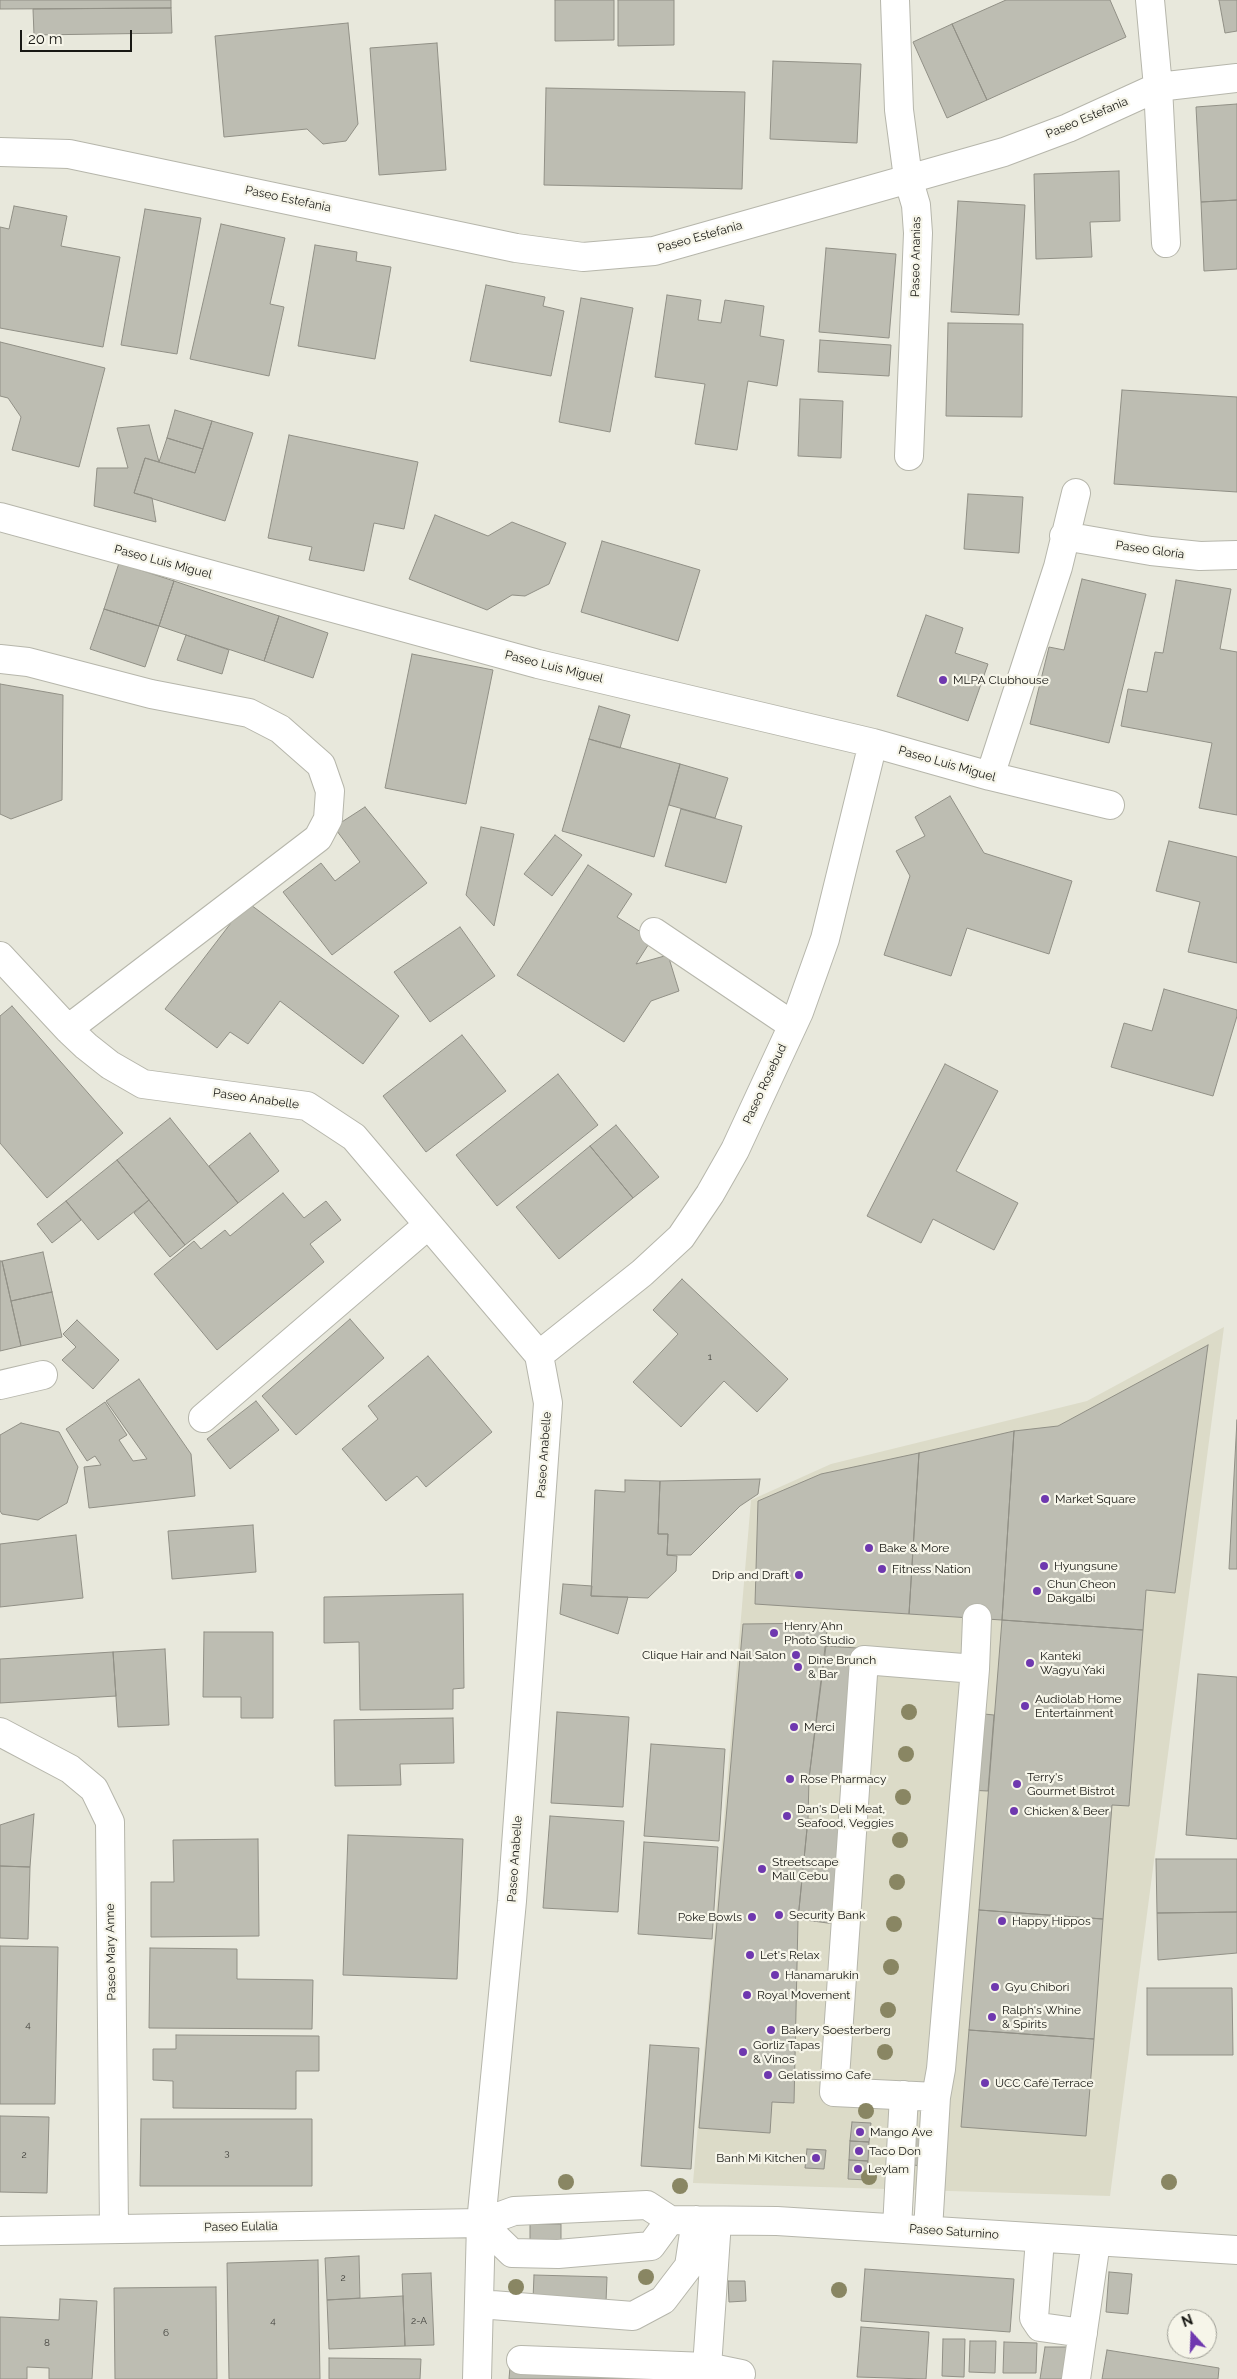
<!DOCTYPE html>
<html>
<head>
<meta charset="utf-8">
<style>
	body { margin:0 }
	#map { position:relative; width:1237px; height:2379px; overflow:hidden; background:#e8e8dc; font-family:Raleway,sans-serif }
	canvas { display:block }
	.north { position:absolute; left:1167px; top:2309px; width:50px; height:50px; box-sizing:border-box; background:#f6f5e9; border:1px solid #9d9d94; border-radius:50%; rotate:340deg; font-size:14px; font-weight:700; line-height:20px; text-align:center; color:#181814 }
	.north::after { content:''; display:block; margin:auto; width:18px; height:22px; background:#6f38af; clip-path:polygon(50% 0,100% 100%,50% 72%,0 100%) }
	.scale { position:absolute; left:20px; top:30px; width:112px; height:22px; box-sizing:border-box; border:2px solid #181814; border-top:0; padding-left:6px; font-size:15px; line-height:18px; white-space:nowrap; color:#181814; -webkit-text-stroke:4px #f6f5e9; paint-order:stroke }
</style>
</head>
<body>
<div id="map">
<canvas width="1237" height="2379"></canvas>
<div class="north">N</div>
<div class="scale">20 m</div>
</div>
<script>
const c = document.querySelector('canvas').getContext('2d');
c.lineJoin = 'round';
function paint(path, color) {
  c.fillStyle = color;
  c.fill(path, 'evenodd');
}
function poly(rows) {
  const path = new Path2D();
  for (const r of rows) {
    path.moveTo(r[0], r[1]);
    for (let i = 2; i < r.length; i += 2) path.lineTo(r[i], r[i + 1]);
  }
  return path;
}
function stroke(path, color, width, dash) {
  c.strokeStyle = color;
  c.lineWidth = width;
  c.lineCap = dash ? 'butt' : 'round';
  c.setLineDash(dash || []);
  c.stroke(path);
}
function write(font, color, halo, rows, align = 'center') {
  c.font = font + ' Raleway,sans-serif';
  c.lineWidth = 4.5;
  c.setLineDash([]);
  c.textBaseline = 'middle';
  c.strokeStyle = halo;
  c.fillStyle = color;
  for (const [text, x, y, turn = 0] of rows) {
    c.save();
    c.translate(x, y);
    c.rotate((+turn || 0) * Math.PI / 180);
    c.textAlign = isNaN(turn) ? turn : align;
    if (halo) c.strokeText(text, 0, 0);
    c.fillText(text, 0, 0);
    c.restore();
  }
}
paint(poly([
	[1224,1327,1110,2196,693,2183,751,1500,831,1464,1087,1401]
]), '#dcdbc8');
const building = poly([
	[0,0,171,0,171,8,0,9,0,0],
	[555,0,614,0,614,40,555,41,555,0],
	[618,0,674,0,674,45,618,46,618,0],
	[1006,0,1110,0,1126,37,987,100,952,24,1006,0],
	[1219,0,1237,0,1237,31,1225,33,1219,0],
	[171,8,172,33,34,35,33,9,171,8],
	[348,23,358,124,346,141,323,144,307,129,224,137,215,36,348,23],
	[952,24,987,100,947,118,913,42,952,24],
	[437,43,446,170,379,175,370,48,437,43],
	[773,61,861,64,857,143,770,139,773,61],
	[546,88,745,92,742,189,544,185,546,88],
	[1237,104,1237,200,1201,202,1196,107,1237,104],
	[1119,171,1120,221,1090,222,1092,257,1036,259,1034,174,1119,171],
	[1237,200,1237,269,1204,271,1201,202,1237,200],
	[958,201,1025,205,1019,315,951,312,958,201],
	[14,206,67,216,61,246,120,257,103,347,0,328,0,227,9,229,14,206],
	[145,209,201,218,177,354,121,345,145,209],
	[221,224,285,238,270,304,284,307,269,376,190,359,221,224],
	[315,245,357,252,356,261,391,267,375,359,298,346,315,245],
	[826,248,896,254,889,338,819,332,826,248],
	[486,285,545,297,543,306,564,311,551,376,470,361,486,285],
	[667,295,701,300,698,320,721,323,725,300,764,306,760,336,784,340,777,386,748,381,737,450,695,444,705,384,655,377,667,295],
	[581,298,633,308,610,432,559,422,581,298],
	[948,323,1023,324,1022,417,946,416,948,323],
	[820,340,891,345,889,376,818,372,820,340],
	[0,342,105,368,79,467,12,450,21,417,8,398,0,396,0,342],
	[1122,390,1237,397,1237,492,1114,484,1122,390],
	[800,399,843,401,841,458,798,456,800,399],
	[175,410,212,421,203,449,167,438,175,410],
	[212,421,253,433,225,521,134,493,145,458,195,473,212,421],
	[149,425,159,462,145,458,134,493,152,498,156,522,94,506,97,468,128,468,117,428,149,425],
	[289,435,418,462,404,529,374,523,364,571,309,560,312,547,268,538,289,435],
	[167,438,203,449,195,473,159,462,167,438],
	[968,494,1023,497,1019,553,964,549,968,494],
	[435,515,488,536,512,522,566,543,549,584,525,596,512,595,487,610,409,579,435,515],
	[602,541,700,570,678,641,581,612,602,541],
	[119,563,174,581,159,626,104,609,119,563],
	[1082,579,1146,594,1109,743,1030,724,1049,647,1064,650,1082,579],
	[1176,580,1231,589,1220,649,1237,652,1237,815,1199,808,1212,743,1121,726,1128,689,1147,692,1155,652,1163,653,1176,580],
	[174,581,279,616,264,661,159,626,174,581],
	[104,609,159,626,145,667,90,649,104,609],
	[926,615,963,628,955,653,988,664,968,721,897,696,926,615],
	[279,616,328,633,313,678,264,661,279,616],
	[186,635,229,650,222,674,177,660,186,635],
	[412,654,493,670,466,804,385,788,412,654],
	[0,684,63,695,62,800,11,819,0,814,0,684],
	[599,706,630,715,620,748,589,739,599,706],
	[589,739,680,764,654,857,562,831,589,739],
	[680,764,728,778,715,818,669,805,680,764],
	[950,796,984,853,1072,881,1049,954,967,928,951,976,884,955,910,876,896,851,925,836,915,817,950,796],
	[365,807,427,883,332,955,283,892,321,863,335,881,360,862,334,827,365,807],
	[681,809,742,826,726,883,665,866,681,809],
	[481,827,514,834,494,926,466,895,481,827],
	[555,835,582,855,552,896,524,874,555,835],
	[1169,841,1237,857,1237,963,1188,952,1200,902,1156,891,1169,841],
	[588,865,632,894,617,917,652,939,636,964,668,955,679,991,651,1001,624,1042,517,975,588,865],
	[247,902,399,1016,363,1064,280,1001,248,1044,230,1032,217,1048,165,1009,247,902],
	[460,927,495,976,430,1022,394,972,460,927],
	[1164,989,1237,1010,1237,1016,1213,1096,1111,1067,1124,1023,1152,1031,1164,989],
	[12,1006,123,1133,47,1198,0,1143,0,1016,12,1006],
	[462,1035,506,1091,426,1152,383,1096,462,1035],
	[945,1064,998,1091,956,1171,1018,1203,994,1250,933,1219,921,1243,867,1216,945,1064],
	[558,1074,598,1125,497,1206,456,1155,558,1074],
	[170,1118,238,1203,185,1245,117,1160,170,1118],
	[616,1125,659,1177,633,1198,590,1146,616,1125],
	[250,1133,279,1171,238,1203,209,1166,250,1133],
	[590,1146,633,1198,559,1259,516,1207,590,1146],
	[117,1160,149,1200,98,1240,66,1201,117,1160],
	[283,1193,304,1218,326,1201,341,1220,310,1244,324,1262,217,1350,154,1274,194,1241,201,1249,225,1230,230,1236,283,1193],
	[149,1200,185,1245,170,1257,134,1213,149,1200],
	[66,1201,81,1220,52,1243,37,1224,66,1201],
	[43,1252,52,1292,11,1301,2,1261,43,1252],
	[0,1261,2,1261,21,1346,0,1351,0,1261],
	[682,1279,788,1379,757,1412,724,1381,681,1427,633,1382,678,1334,653,1310,682,1279],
	[52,1292,62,1337,21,1346,11,1301,52,1292],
	[350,1319,384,1358,296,1435,262,1396,350,1319],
	[77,1320,119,1360,93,1389,62,1360,76,1347,63,1334,77,1320],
	[1208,1345,1175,1593,1146,1590,1143,1630,1002,1620,1014,1431,1058,1426,1208,1345],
	[428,1356,492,1432,426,1487,417,1476,386,1501,342,1449,378,1419,368,1406,428,1356],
	[139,1379,191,1454,195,1496,89,1508,84,1467,101,1465,95,1456,87,1461,66,1429,105,1402,127,1435,119,1440,133,1461,147,1459,106,1401,139,1379],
	[256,1401,279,1430,230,1469,207,1439,256,1401],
	[1237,1420,1237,1569,1229,1569,1237,1420],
	[21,1423,59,1432,78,1467,67,1503,38,1520,2,1514,0,1511,0,1435,21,1423],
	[1014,1431,1002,1620,909,1614,919,1453,1014,1431],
	[919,1453,909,1614,755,1604,758,1501,821,1474,919,1453],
	[760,1479,758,1494,740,1506,691,1555,667,1555,668,1534,658,1534,660,1481,760,1479],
	[625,1480,660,1481,658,1534,668,1534,667,1555,677,1556,676,1571,648,1598,591,1596,595,1490,625,1492,625,1480],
	[253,1525,256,1572,172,1579,168,1531,253,1525],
	[76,1535,83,1598,0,1607,0,1544,76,1535],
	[563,1584,592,1586,591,1596,628,1597,618,1634,560,1614,563,1584],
	[463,1594,464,1688,453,1689,453,1709,360,1710,359,1642,324,1643,324,1597,463,1594],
	[1002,1620,1143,1630,1129,1806,1112,1805,1103,1919,979,1910,1002,1620],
	[828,1623,809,1778,808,1819,798,1919,794,2103,772,2102,770,2133,699,2128,743,1624,828,1623],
	[204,1632,273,1632,273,1718,241,1718,241,1697,203,1697,204,1632],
	[826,1646,857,1648,847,1779,809,1778,826,1646],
	[165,1649,169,1725,118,1727,113,1652,165,1649],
	[113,1652,116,1696,0,1703,0,1659,113,1652],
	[1198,1674,1237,1677,1237,1839,1186,1835,1198,1674],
	[557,1712,629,1717,623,1807,551,1803,557,1712],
	[974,1713,994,1715,988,1791,967,1790,974,1713],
	[453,1718,454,1763,400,1764,401,1785,335,1786,334,1720,453,1718],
	[651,1744,725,1749,719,1841,644,1836,651,1744],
	[34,1814,30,1867,0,1866,0,1825,34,1814],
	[550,1816,624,1821,618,1912,543,1908,550,1816],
	[808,1819,841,1822,835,1924,798,1919,808,1819],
	[348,1835,463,1839,457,1979,343,1975,348,1835],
	[258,1839,259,1936,151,1937,151,1882,174,1882,173,1840,258,1839],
	[644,1842,718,1847,712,1939,638,1934,644,1842],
	[1156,1859,1237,1859,1237,1912,1157,1913,1156,1859],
	[0,1866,30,1867,28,1939,0,1938,0,1866],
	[979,1910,1103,1919,1094,2039,969,2030,979,1910],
	[1237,1912,1237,1953,1158,1960,1157,1913,1237,1912],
	[0,1946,58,1947,55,2104,0,2104,0,1946],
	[150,1948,237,1949,237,1979,313,1980,312,2029,149,2028,150,1948],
	[1147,1988,1232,1988,1233,2055,1147,2055,1147,1988],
	[969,2030,1094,2039,1086,2136,961,2127,969,2030],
	[176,2035,319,2036,319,2071,296,2071,296,2109,173,2108,173,2081,153,2080,153,2049,176,2049,176,2035],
	[650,2045,699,2048,691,2169,641,2166,650,2045],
	[0,2116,49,2117,47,2193,0,2192,0,2116],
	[141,2119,312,2119,312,2186,140,2186,141,2119],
	[852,2122,871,2123,869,2142,850,2141,852,2122],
	[913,2135,925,2136,924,2166,912,2165,913,2135],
	[850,2141,869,2142,868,2161,849,2160,850,2141],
	[807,2149,826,2150,824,2169,805,2168,807,2149],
	[849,2160,868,2161,867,2180,848,2179,849,2160],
	[530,2224,561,2224,561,2241,530,2240,530,2224],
	[359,2256,360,2298,327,2300,325,2258,359,2256],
	[318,2260,320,2379,229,2379,227,2263,318,2260],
	[865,2269,1014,2279,1010,2332,861,2321,865,2269],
	[1109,2272,1132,2274,1128,2314,1106,2312,1109,2272],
	[431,2273,434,2345,405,2346,402,2274,431,2273],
	[534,2275,607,2277,606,2302,533,2299,534,2275],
	[728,2281,745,2281,746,2301,729,2302,728,2281],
	[216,2287,217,2379,115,2379,114,2288,216,2287],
	[403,2296,405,2346,329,2349,327,2300,403,2296],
	[60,2299,97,2301,92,2379,49,2379,49,2368,27,2367,27,2379,0,2379,0,2317,59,2320,60,2299],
	[861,2327,929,2332,926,2379,857,2377,861,2327],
	[943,2339,965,2339,964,2377,942,2376,943,2339],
	[970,2341,996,2341,995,2373,969,2372,970,2341],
	[1004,2342,1037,2343,1036,2373,1003,2373,1004,2342],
	[1045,2347,1075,2347,1072,2379,1040,2379,1045,2347],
	[1107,2350,1219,2368,1218,2379,1102,2379,1107,2350],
	[329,2358,421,2359,420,2379,329,2379,329,2358],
	[510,2367,700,2379,509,2379,510,2367]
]);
paint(building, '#bdbdb2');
stroke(building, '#919086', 1);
const minor = poly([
	[895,0,899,110,908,178,916,205,918,233,909,456],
	[1150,0,1158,87,1166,243],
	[0,152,69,154,516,248,583,257,654,251,1004,152,1068,128,1158,87,1237,78],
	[0,517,538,664,873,743,990,776,1110,805],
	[1064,536,1151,551,1200,556,1237,555],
	[0,659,28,662,151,694,249,713,280,729,321,765,330,791,328,819,318,838,68,1029],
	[990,776,1058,567,1076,493],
	[654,932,792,1025],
	[0,956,68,1029,86,1046,110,1065,143,1084,307,1106,354,1137,539,1355,548,1403,512,1901,481,2223,477,2379],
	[539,1355,642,1273,681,1237,710,1194,735,1150,799,1012,825,939,873,743],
	[0,1385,43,1375],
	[203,1418,428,1225],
	[0,1732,70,1769,94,1789,110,1822,114,2228],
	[936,2097,834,2092,864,1660,975,1669],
	[481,2223,512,2253,558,2254,651,2246,670,2220],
	[897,2228,904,2095],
	[928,2230,936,2097,941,2069,975,1669,977,1618],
	[0,2231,481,2223,514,2211,647,2205,670,2220,777,2221,1237,2250],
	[1040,2239,1034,2318,1040,2327,1083,2333],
	[479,2304,633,2316,663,2300,689,2266,696,2220],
	[521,2360,707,2367,741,2374],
	[707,2367,717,2221],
	[1076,2379,1096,2242]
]);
stroke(minor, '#b6b6ab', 30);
stroke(minor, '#fff', 28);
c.fillStyle = '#898663';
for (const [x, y] of [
	[909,1712],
	[906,1754],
	[903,1797],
	[900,1840],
	[897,1882],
	[894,1924],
	[891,1967],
	[888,2010],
	[885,2052],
	[866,2111],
	[869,2177],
	[566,2182],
	[1169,2182],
	[680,2186],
	[646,2277],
	[516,2287],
	[839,2290]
]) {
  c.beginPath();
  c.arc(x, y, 8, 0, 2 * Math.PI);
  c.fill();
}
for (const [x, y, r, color] of [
	[943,680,5,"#6f38af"],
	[1045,1499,5,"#6f38af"],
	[869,1548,5,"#6f38af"],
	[1044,1566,5,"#6f38af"],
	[882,1569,5,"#6f38af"],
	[799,1575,5,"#6f38af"],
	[1037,1591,5,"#6f38af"],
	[774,1633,5,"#6f38af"],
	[796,1655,5,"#6f38af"],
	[1030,1663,5,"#6f38af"],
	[798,1667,5,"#6f38af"],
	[1025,1706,5,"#6f38af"],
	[794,1727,5,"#6f38af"],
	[790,1779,5,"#6f38af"],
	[1017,1784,5,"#6f38af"],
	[1014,1811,5,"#6f38af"],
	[787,1816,5,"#6f38af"],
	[762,1869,5,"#6f38af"],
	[779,1915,5,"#6f38af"],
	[752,1917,5,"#6f38af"],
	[1002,1921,5,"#6f38af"],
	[750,1955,5,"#6f38af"],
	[775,1975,5,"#6f38af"],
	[995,1987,5,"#6f38af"],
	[747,1995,5,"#6f38af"],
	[992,2017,5,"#6f38af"],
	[771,2030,5,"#6f38af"],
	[743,2052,5,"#6f38af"],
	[768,2075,5,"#6f38af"],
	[985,2083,5,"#6f38af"],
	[860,2132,5,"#6f38af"],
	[859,2151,5,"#6f38af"],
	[816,2158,5,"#6f38af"],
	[858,2169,5,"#6f38af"]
]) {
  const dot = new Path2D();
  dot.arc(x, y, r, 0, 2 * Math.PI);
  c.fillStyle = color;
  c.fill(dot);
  stroke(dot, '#f6f5e9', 2);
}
write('10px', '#41413c', null, [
	["1",710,1357],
	["4",28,2025],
	["3",227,2153],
	["2",24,2155],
	["2",343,2278],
	["4",273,2321],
	["2-A",419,2321],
	["6",166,2333],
	["8",47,2343]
]);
write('12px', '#181814', '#f6f5e9', [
	["Paseo Estefania",1087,118,-23],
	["Paseo Estefania",288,199,12],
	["Paseo Estefania",700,237,-16],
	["Paseo Ananias",916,257,-89],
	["Paseo Gloria",1150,550,8],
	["Paseo Luis Miguel",163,562,15],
	["Paseo Luis Miguel",554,667,14],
	["Paseo Luis Miguel",947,764,16],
	["Paseo Rosebud",765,1084,-65],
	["Paseo Anabelle",256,1099,8],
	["Paseo Anabelle",544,1455,-86],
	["Paseo Anabelle",515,1859,-86],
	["Paseo Mary Anne",111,1952,-91],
	["Paseo Eulalia",241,2227,-1],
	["Paseo Saturnino",954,2232,4]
]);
write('12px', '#181814', '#f6f5e9', [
	["MLPA Clubhouse",953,680],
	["Market Square",1055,1499],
	["Bake & More",879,1548],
	["Hyungsune",1054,1566],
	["Fitness Nation",892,1569],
	["Drip and Draft",789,1575,"right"],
	["Chun Cheon",1047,1584],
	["Dakgalbi",1047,1598],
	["Henry Ahn",784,1626],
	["Photo Studio",784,1640],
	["Clique Hair and Nail Salon",786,1655,"right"],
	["Kanteki",1040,1656],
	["Wagyu Yaki",1040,1670],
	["Dine Brunch",808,1660],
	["& Bar",808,1674],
	["Audiolab Home",1035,1699],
	["Entertainment",1035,1713],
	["Merci",804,1727],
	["Terry's",1027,1777],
	["Gourmet Bistrot",1027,1791],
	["Rose Pharmacy",800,1779],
	["Dan's Deli Meat,",797,1809],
	["Seafood, Veggies",797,1823],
	["Chicken & Beer",1024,1811],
	["Streetscape",772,1862],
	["Mall Cebu",772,1876],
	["Security Bank",789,1915],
	["Poke Bowls",742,1917,"right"],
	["Happy Hippos",1012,1921],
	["Let's Relax",760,1955],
	["Hanamarukin",785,1975],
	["Gyu Chibori",1005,1987],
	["Royal Movement",757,1995],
	["Ralph's Whine",1002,2010],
	["& Spirits",1002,2024],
	["Bakery Soesterberg",781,2030],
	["Gorliz Tapas",753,2045],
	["& Vinos",753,2059],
	["Gelatissimo Cafe",778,2075],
	["UCC Café Terrace",995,2083],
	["Mango Ave",870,2132],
	["Taco Don",869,2151],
	["Banh Mi Kitchen",806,2158,"right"],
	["Leylam",868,2169]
], 'left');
</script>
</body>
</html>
